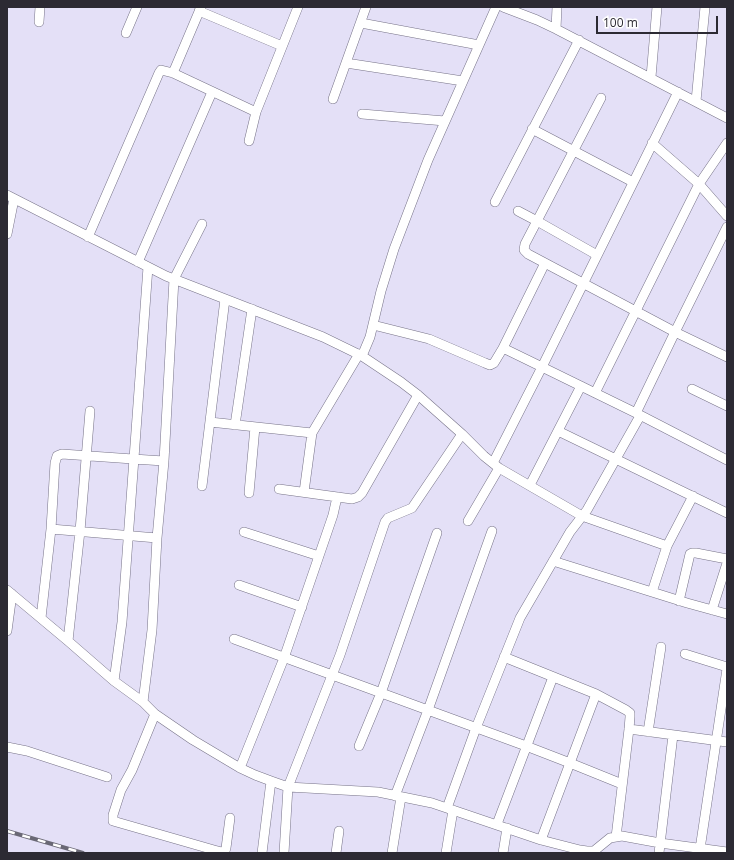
<!DOCTYPE html>
<html>
<head>
<meta charset="utf-8">
<style>
	body { margin:0 }
	#map { position:relative; width:734px; height:860px; overflow:hidden; background:#e4e0f7; font-family:"Open Sans",sans-serif }
	canvas { display:block }
	.frame { position:absolute; inset:0; border:8px solid #2c2a33; pointer-events:none }
	.scale { position:absolute; left:596px; top:16px; width:122px; height:18px; box-sizing:border-box; border:2px solid #2c2a33; border-top:0; padding-left:5px; font-size:12px; line-height:14px; white-space:nowrap; color:#2c2a33; -webkit-text-stroke:3px #fff; paint-order:stroke }
</style>
</head>
<body>
<div id="map">
<canvas width="734" height="860"></canvas>
<div class="frame"></div>
<div class="scale">100 m</div>
</div>
<script>
const c = document.querySelector('canvas').getContext('2d');
c.lineJoin = 'round';
function poly(rows) {
  const path = new Path2D();
  for (const r of rows) {
    path.moveTo(r[0], r[1]);
    for (let i = 2; i < r.length; i += 2) path.lineTo(r[i], r[i + 1]);
  }
  return path;
}
function stroke(path, color, width, dash) {
  c.strokeStyle = color;
  c.lineWidth = width;
  c.lineCap = dash ? 'butt' : 'round';
  c.setLineDash(dash || []);
  c.stroke(path);
}
const minor = poly([
	[503,7,537,20,556,29,727,118],
	[199,11,282,46],
	[39,22,40,7],
	[361,23,479,45],
	[556,29,557,7],
	[126,33,137,7],
	[346,63,463,81],
	[173,73,201,7],
	[651,77,657,7],
	[601,98,525,244,524,250,528,254,675,332,727,357],
	[333,99,366,7],
	[696,101,705,7],
	[362,114,445,121],
	[532,129,633,182],
	[249,141,256,112,298,7],
	[652,143,699,184,727,216],
	[7,195,166,276,323,337,362,356,401,382,418,395,462,434,484,456,499,468,582,516,667,546],
	[495,202,579,40],
	[518,211,537,221,597,255],
	[7,234,14,199],
	[88,237,159,73,161,70,173,73,256,112],
	[138,262,212,92],
	[373,325,429,339,485,363,490,365,494,363,503,348,545,263],
	[503,348,542,367,636,413,727,460],
	[362,356,370,337,381,291,394,249,428,160,496,7],
	[692,389,727,406],
	[595,393,699,184,727,143],
	[636,413,675,332,727,227],
	[210,422,312,433],
	[235,425,252,309],
	[558,431,727,513],
	[493,463,542,367,678,92],
	[530,485,581,386],
	[202,486,225,299],
	[279,489,352,499,358,497,362,493,418,395],
	[304,492,312,433,359,354],
	[249,493,255,427],
	[468,521,499,468],
	[51,529,157,538],
	[244,532,319,556],
	[553,561,687,603,727,614],
	[239,585,302,607],
	[7,590,68,641,114,681,143,702,155,714,193,740,240,768,255,775,271,781,288,787,378,792,432,803,541,840,580,850,587,851,594,851,610,838,622,836,660,843,727,852],
	[652,592,667,546,693,496],
	[679,601,690,554,692,553,696,553,727,559],
	[712,610,727,563],
	[41,618,51,529,55,463,57,456,62,454,133,459,164,461],
	[7,631,12,594],
	[234,639,526,746,570,763,622,784],
	[68,641,80,531,90,411],
	[685,654,727,667],
	[504,657,596,694,626,710,630,713,630,717,629,729,616,837],
	[114,681,122,622,148,267],
	[143,702,152,630,157,538,164,461,174,279,202,224],
	[155,714,132,770,121,790,113,815,113,821,214,850,222,852,225,851,226,848,230,818],
	[629,729,727,742],
	[648,732,661,647],
	[359,746,381,693,437,533],
	[7,747,27,751,107,777],
	[240,768,284,658,333,515,337,497],
	[395,796,428,710,492,531],
	[447,808,476,728,520,618,570,532,587,510,640,416],
	[497,824,553,677],
	[541,840,596,694],
	[700,849,727,669],
	[262,853,271,781],
	[284,853,288,787,340,655,385,522,388,518,412,508,462,434],
	[336,853,339,831],
	[392,853,401,797],
	[446,853,453,810],
	[503,853,507,828],
	[659,853,673,735]
]);
stroke(minor, '#777388', 10);
stroke(minor, '#fff', 9);
const rail = poly([
	[7,831,83,853]
]);
stroke(rail, '#6a6875', 4);
stroke(rail, '#fff', 2.5, [8]);
</script>
</body>
</html>
